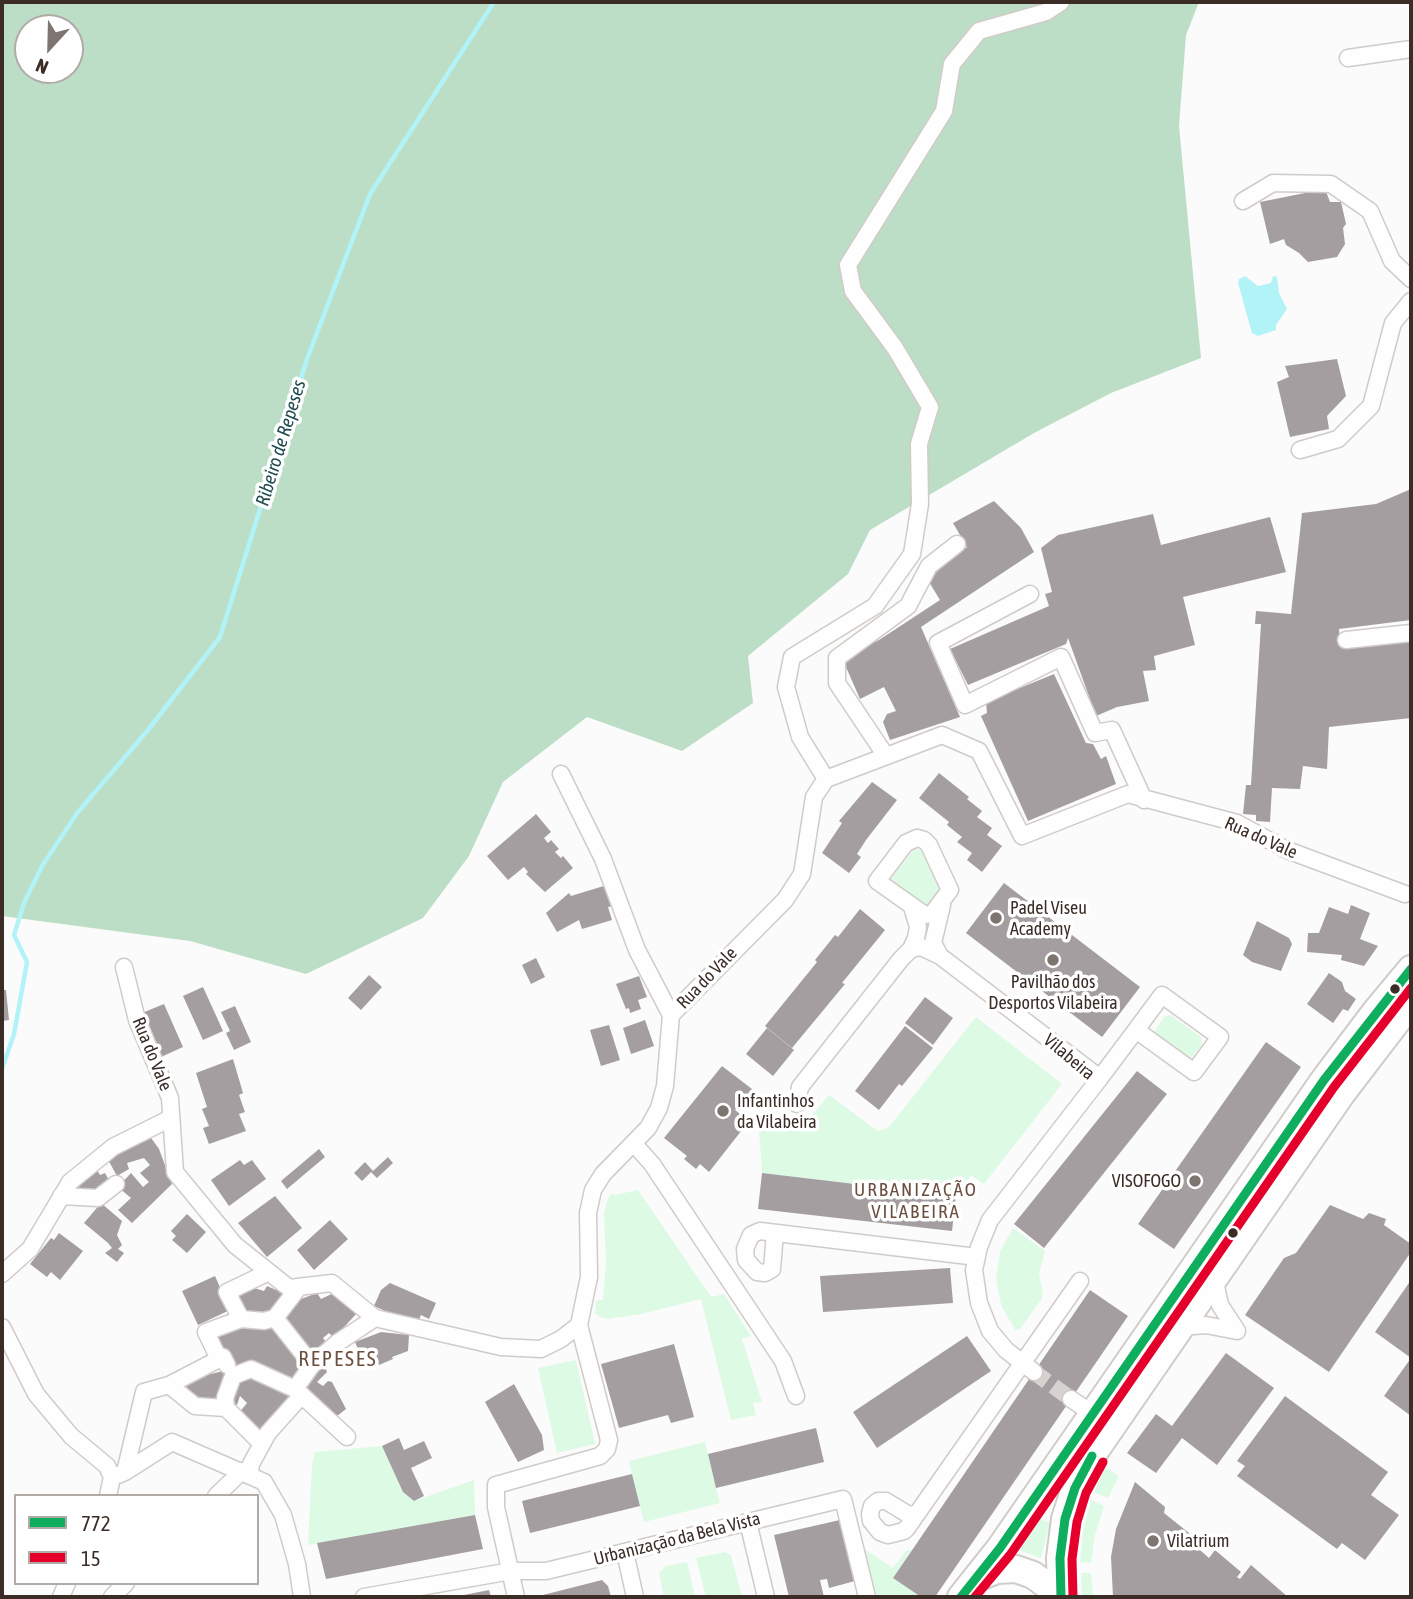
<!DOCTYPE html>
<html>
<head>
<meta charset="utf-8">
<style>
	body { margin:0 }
	#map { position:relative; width:1413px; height:1599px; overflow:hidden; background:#fbfbfb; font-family:"Asap Condensed",sans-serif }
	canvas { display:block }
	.frame { position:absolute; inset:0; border:4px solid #3b2d26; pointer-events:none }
	.legend { position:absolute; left:14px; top:1494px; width:245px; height:91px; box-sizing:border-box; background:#fff; border:2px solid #b1aba8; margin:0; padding:9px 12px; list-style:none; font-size:21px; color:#3b2d26 }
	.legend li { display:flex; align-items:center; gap:14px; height:35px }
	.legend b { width:35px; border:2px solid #b1aba8 }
	.north { position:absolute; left:14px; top:14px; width:70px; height:70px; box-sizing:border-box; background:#fff; border:2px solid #b1aba8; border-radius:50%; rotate:202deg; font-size:19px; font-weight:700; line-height:28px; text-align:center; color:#3b2d26 }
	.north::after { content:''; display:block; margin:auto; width:24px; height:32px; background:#7e7571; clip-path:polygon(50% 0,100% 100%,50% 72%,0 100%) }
</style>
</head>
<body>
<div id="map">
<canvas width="1413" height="1599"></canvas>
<div class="frame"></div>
<ul class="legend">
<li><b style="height:9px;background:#0fad5e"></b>772</li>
<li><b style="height:9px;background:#e4002b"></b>15</li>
</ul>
<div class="north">N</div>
</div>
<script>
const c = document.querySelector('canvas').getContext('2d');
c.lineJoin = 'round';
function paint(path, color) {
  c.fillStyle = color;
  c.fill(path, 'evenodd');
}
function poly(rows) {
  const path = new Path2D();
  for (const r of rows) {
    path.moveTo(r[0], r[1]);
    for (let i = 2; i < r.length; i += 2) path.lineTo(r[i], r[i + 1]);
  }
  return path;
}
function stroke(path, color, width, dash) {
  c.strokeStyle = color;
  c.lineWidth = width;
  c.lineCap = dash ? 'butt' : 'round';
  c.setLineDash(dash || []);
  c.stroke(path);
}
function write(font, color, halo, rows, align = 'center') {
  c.font = font + ' "Asap Condensed",sans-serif';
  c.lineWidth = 7;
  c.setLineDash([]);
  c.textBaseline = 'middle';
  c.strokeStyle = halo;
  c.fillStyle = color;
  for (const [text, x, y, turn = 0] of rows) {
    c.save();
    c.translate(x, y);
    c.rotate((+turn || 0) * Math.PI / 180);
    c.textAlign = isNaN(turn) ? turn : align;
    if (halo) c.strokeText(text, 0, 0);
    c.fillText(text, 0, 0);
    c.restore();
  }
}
paint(poly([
	[915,848,921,851,941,890,931,910,890,880],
	[1170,1015,1201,1037,1202,1044,1192,1057,1187,1057,1157,1036,1155,1031,1164,1017],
	[976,1017,1062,1084,984,1184,971,1175,956,1196,762,1173,759,1130,768,1122,783,1114,786,1118,792,1121,808,1120,829,1095,878,1131,889,1127],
	[638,1190,711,1297,724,1294,751,1336,742,1339,762,1402,753,1403,756,1415,731,1420,701,1299,641,1314,607,1319,600,1317,595,1313,596,1300,603,1300,606,1261,604,1213,608,1198,612,1193,614,1195],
	[1013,1228,1045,1251,1039,1274,1043,1294,1041,1300,1020,1329,1015,1330,1001,1305,996,1278,1000,1252],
	[576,1360,595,1444,557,1453,538,1368],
	[705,1442,720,1503,644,1522,629,1461],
	[382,1446,403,1492,414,1501,474,1480,475,1515,308,1545,312,1465,315,1452],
	[1105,1467,1119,1476,1108,1498,1094,1492],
	[1091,1500,1104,1506,1095,1535,1091,1563,1080,1562,1083,1530],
	[1036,1517,1050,1523,1041,1558,1018,1550],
	[863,1548,893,1568,906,1551,912,1549,893,1578,921,1597,877,1597],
	[725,1552,731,1555,742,1597,706,1597,696,1558],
	[687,1562,695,1597,664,1597,659,1573,666,1566],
	[1081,1573,1091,1573,1093,1597,1082,1597]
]), '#ddfae5');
paint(poly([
	[2,2,1199,2,1186,35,1179,126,1201,358,1111,393,1034,433,870,530,848,574,748,656,753,703,682,751,587,717,503,782,469,856,423,918,306,974,190,941,2,916],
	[28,28,70,28,70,70,28,70]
]), '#bcdec6');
paint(poly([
	[1245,276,1258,286,1271,283,1273,276,1277,277,1279,293,1287,309,1276,325,1276,330,1258,336,1252,333,1238,283,1239,279]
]), '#b2f3f8');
stroke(poly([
	[2,1069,14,1034,27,962,14,935,24,903,42,866,78,812,148,730,220,637,307,359,370,194,494,2]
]), '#b2f3f8', 4.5);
paint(poly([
	[1325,189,1330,202,1341,202,1346,224,1343,228,1345,244,1337,257,1308,262,1299,253,1286,245,1284,239,1270,244,1260,202],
	[1337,359,1346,396,1327,416,1329,429,1290,437,1277,382,1289,377,1285,366],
	[1411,489,1411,620,1339,629,1340,647,1411,640,1411,718,1329,727,1327,769,1303,766,1300,789,1272,788,1270,822,1256,821,1256,815,1243,814,1246,785,1251,785,1261,624,1255,624,1256,611,1291,614,1302,513,1376,504],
	[994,501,1021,528,1034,552,921,627,960,717,890,740,883,722,887,714,896,711,884,687,860,699,842,658,879,640,940,600,926,577,967,547,953,523],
	[1153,514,1161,545,1270,517,1286,572,1183,597,1195,645,1154,656,1156,670,1143,671,1149,701,1117,707,1096,716,1068,638,1066,644,968,685,950,649,1049,606,1045,594,1052,592,1041,548,1058,535],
	[1054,674,1086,743,1093,744,1101,759,1106,756,1116,784,1028,821,981,716,987,713,986,702],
	[939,773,969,797,967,799,982,811,977,817,992,828,987,835,1002,846,982,872,967,860,972,853,957,842,962,837,947,825,949,822,919,798],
	[872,782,897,800,866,840,857,854,861,857,849,873,822,853,842,823,839,821],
	[536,814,551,832,544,838,548,843,551,840,559,849,555,852,561,858,563,856,573,868,545,892,526,874,528,872,524,867,508,880,487,856],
	[1004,883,1140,987,1102,1037,966,933],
	[607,885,613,906,608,907,612,920,582,929,579,920,557,932,546,913,569,893,571,896],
	[1351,905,1370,913,1360,939,1378,946,1364,966,1341,960,1342,955,1307,952,1308,933,1319,933,1329,907,1348,914],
	[860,909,885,930,842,983,845,984,792,1048,765,1026,817,962,815,960,835,935,838,937],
	[1257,921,1289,938,1292,944,1281,971,1252,962,1243,955],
	[536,958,545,977,531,984,522,965],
	[1329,973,1342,982,1345,991,1356,999,1348,1011,1343,1009,1333,1023,1307,1004],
	[369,975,382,987,361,1010,348,998],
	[639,976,647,997,638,1000,641,1009,630,1013,629,1008,626,1009,616,984],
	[203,987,223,1031,203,1040,183,996],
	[2,990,6,990,9,1020,2,1021],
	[925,997,953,1018,933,1045,905,1023],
	[164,1004,183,1047,161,1057,142,1013],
	[235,1006,251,1042,234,1050,226,1033,230,1031,221,1012],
	[645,1020,654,1046,631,1054,623,1028],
	[609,1025,620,1060,601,1066,590,1030],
	[905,1026,933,1048,902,1086,899,1084,879,1110,855,1091],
	[767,1028,794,1050,773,1076,746,1054],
	[1266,1042,1301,1067,1174,1249,1138,1224],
	[233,1059,243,1093,239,1095,245,1112,239,1114,246,1131,209,1144,203,1128,209,1126,202,1109,207,1107,196,1073],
	[722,1066,752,1089,735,1110,749,1121,709,1172,700,1164,696,1169,684,1159,687,1156,664,1138],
	[1137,1071,1167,1094,1044,1248,1014,1224],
	[149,1135,159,1149,172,1184,132,1223,118,1210,131,1198,118,1187,131,1173,143,1187,149,1182,140,1173,150,1165,144,1158,127,1163,129,1169,117,1176,106,1156],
	[319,1149,325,1157,287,1189,281,1181],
	[388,1157,393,1163,377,1178,371,1172,362,1181,354,1173,365,1162,373,1171],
	[240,1160,244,1165,252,1160,266,1179,229,1206,211,1180],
	[94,1165,100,1175,105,1173,110,1182,95,1193,81,1193,75,1186],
	[762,1173,956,1196,952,1231,758,1209],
	[275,1196,302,1228,267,1257,238,1223],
	[101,1203,122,1221,117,1235,122,1245,118,1249,124,1253,117,1262,105,1253,112,1248,108,1243,84,1223],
	[1330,1205,1363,1219,1369,1213,1386,1219,1384,1225,1411,1244,1411,1252,1329,1372,1245,1315,1284,1258,1296,1253],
	[187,1214,206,1232,187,1253,172,1240,176,1236,171,1231],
	[330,1220,348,1239,314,1270,297,1250],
	[59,1233,83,1251,60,1280,51,1272,47,1277,30,1264,51,1238,54,1240],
	[950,1268,953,1303,823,1312,820,1276],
	[215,1276,230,1310,198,1325,182,1291],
	[1411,1280,1411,1358,1375,1332],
	[390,1283,436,1303,429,1319,421,1315,418,1322,406,1320,374,1306,381,1290],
	[267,1286,288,1295,274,1315,268,1311,267,1316,241,1314,232,1298,251,1287,264,1291],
	[1090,1290,1128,1316,935,1597,921,1597,893,1578],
	[338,1291,357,1313,334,1338,329,1333,323,1338,329,1346,312,1361,278,1319,301,1299,317,1293,321,1299],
	[257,1322,279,1329,304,1362,288,1384,233,1368,218,1354,208,1333],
	[381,1332,409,1335,408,1351,392,1357,393,1359,379,1365,375,1357,363,1361,355,1342],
	[967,1336,991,1371,877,1448,853,1412],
	[674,1344,694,1417,671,1423,668,1415,619,1428,601,1364],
	[1226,1353,1274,1388,1217,1465,1182,1438,1156,1473,1127,1453,1156,1414,1172,1426],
	[1411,1358,1411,1416,1384,1396],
	[323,1361,327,1372,317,1382,323,1386,328,1381,332,1382,346,1409,332,1420,298,1390],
	[223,1371,227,1383,223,1399,203,1404,178,1386,199,1377],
	[238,1373,268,1382,295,1394,259,1438,238,1414,247,1403,240,1396,237,1405,227,1398],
	[514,1384,542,1435,544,1450,518,1462,485,1402],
	[1285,1396,1388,1472,1371,1495,1399,1515,1365,1560,1342,1543,1337,1549,1237,1476,1245,1466,1237,1461],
	[816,1428,824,1462,716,1488,708,1454],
	[399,1438,404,1450,424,1441,432,1458,411,1468,424,1496,414,1501,403,1492,382,1446],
	[632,1474,640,1506,530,1533,522,1501],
	[1135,1482,1165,1507,1164,1513,1194,1537,1192,1543,1209,1558,1215,1550,1241,1572,1237,1577,1240,1579,1251,1565,1288,1597,1113,1597,1111,1557,1116,1529],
	[475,1515,483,1549,326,1579,317,1543],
	[840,1520,855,1581,829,1588,827,1579,820,1580,824,1597,789,1597,774,1535],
	[602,1580,608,1586,611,1597,544,1597,543,1595],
	[489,1590,491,1597,459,1597,459,1596]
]), '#a49ea1');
stroke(poly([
	[1034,1372,1071,1399]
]), '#d5d2d0', 16, [16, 8]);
const street = poly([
	[1348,58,1411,49],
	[1243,201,1273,183,1331,184,1370,211,1392,261,1411,279],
	[1300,450,1338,439,1371,406,1393,323,1411,301],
	[1030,594,938,643,965,705,1061,657,1095,733,1112,730,1144,800],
	[1346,640,1411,633],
	[886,756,837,683,837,658,908,606,929,566,957,544],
	[561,774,603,859,637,950,671,1015],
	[826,779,800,737,786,687,792,657,875,606,912,554,920,504,919,444,930,407,895,348,853,291,848,265,944,111,952,64,979,31,1046,12,1061,2],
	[917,838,924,840,929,845,950,890,932,914,925,915,877,881,906,843,917,838],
	[911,949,916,938,918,927,912,907],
	[940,956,933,943,942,905],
	[124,967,137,1020,170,1098,175,1172,235,1245,289,1288,332,1283,375,1318,501,1347,541,1349,561,1339,579,1325,589,1277,588,1213,593,1190,603,1174,648,1128,659,1108,665,1086,671,1015,785,900,802,874,814,797,826,779,942,735,979,751,1022,836,1128,794,1237,823,1287,850,1405,894],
	[1100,1078,1136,1030,1194,1072,1220,1037,1162,995,1136,1030],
	[797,1104,800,1087,901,959,911,949,921,947,940,956,1100,1078,990,1220,979,1247,974,1270,979,1303,990,1331,1006,1350,1034,1372],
	[634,1144,652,1164,783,1361,796,1396],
	[61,1196,98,1198,116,1184],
	[775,1233,772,1269,765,1273,757,1272,746,1260,745,1249,751,1235,760,1231,977,1257],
	[269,1272,227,1292,241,1319,264,1321,275,1318],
	[2,1274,30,1249,70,1182,113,1147,171,1118],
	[1214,1277,1220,1305,1237,1331],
	[299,1287,275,1318,312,1365],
	[2,1327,36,1394,71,1436,107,1466,112,1477],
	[1180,1327,1206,1325,1237,1331],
	[227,1365,223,1357,217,1355,206,1332,241,1319],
	[169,1385,195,1406,226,1408,262,1444],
	[295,1389,312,1365,337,1343,375,1318],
	[1071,1399,1093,1414],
	[226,1408,225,1398,233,1376,251,1369,295,1389,347,1437],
	[125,1472,172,1442,264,1482,283,1515,297,1564,302,1597],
	[250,1474,251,1464,268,1433,302,1395],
	[118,1475,125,1472,144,1392,169,1385,223,1357],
	[108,1496,112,1477],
	[216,1496,242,1471],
	[915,1514,909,1515,886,1501,878,1501,872,1506,870,1514,871,1521,880,1532,888,1535,904,1531,907,1528,1080,1281],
	[748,1522,766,1597],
	[625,1552,635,1597],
	[61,1597,67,1583],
	[112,1597,126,1583],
	[364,1597,511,1571,546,1571,843,1499,867,1597],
	[516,1597,496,1507,496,1485,600,1456,607,1449,609,1440,579,1325]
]);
const primary = poly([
	[973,1582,979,1577,997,1570,1016,1569,1033,1575,1048,1586,1055,1597],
	[961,1597,1000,1548,1324,1080,1376,1011,1411,969],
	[1061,1597,1060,1558,1065,1519,1075,1488,1095,1451,1342,1093,1411,1003]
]);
stroke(street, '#d1cbc7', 19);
stroke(primary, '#d1cbc7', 30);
stroke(street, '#fefefe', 16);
stroke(primary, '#fefefe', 26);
stroke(poly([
	[961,1597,1000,1548,1324,1080,1411,969],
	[1061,1597,1060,1558,1065,1519,1075,1488,1092,1456]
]), '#0fad5e', 9);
stroke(poly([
	[975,1597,1010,1555,1334,1087,1411,988],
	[1073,1597,1072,1559,1077,1522,1086,1493,1103,1462]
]), '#e4002b', 9);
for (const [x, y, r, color] of [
	[996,918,7,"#7e7571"],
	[1053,960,7,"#7e7571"],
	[1395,989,6,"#3b2d26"],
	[723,1111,7,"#7e7571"],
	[1195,1181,7,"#7e7571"],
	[1233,1233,6,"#3b2d26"],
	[1153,1541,7,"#7e7571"]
]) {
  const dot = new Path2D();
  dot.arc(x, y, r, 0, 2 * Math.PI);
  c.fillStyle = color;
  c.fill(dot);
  stroke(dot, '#fff', 2.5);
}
write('18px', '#3b2d26', '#fff', [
	["Rua do Vale",1261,838,24],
	["Rua do Vale",707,978,-46],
	["Rua do Vale",152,1054,68],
	["Vilabeira",1069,1057,40],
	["Urbanização da Bela Vista",677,1539,-14]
]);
write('18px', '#3b2d26', '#fff', [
	["Padel Viseu",1010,908],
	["Academy",1010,929],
	["Pavilhão dos",1053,982,"center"],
	["Desportos Vilabeira",1053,1003,"center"],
	["Infantinhos",737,1101],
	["da Vilabeira",737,1122],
	["VISOFOGO",1181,1181,"right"],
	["Vilatrium",1167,1541]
], 'left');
write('italic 19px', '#214c4f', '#fff', [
	["Ribeiro de Repeses",281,443,-73]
]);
c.letterSpacing = '2px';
write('19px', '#6c4e3f', '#fff', [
	["URBANIZAÇÃO",916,1190],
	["VILABEIRA",916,1212]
]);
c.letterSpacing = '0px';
c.letterSpacing = '2px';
write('21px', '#6c4e3f', '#fff', [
	["REPESES",338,1359]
]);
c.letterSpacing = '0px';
</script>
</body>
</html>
